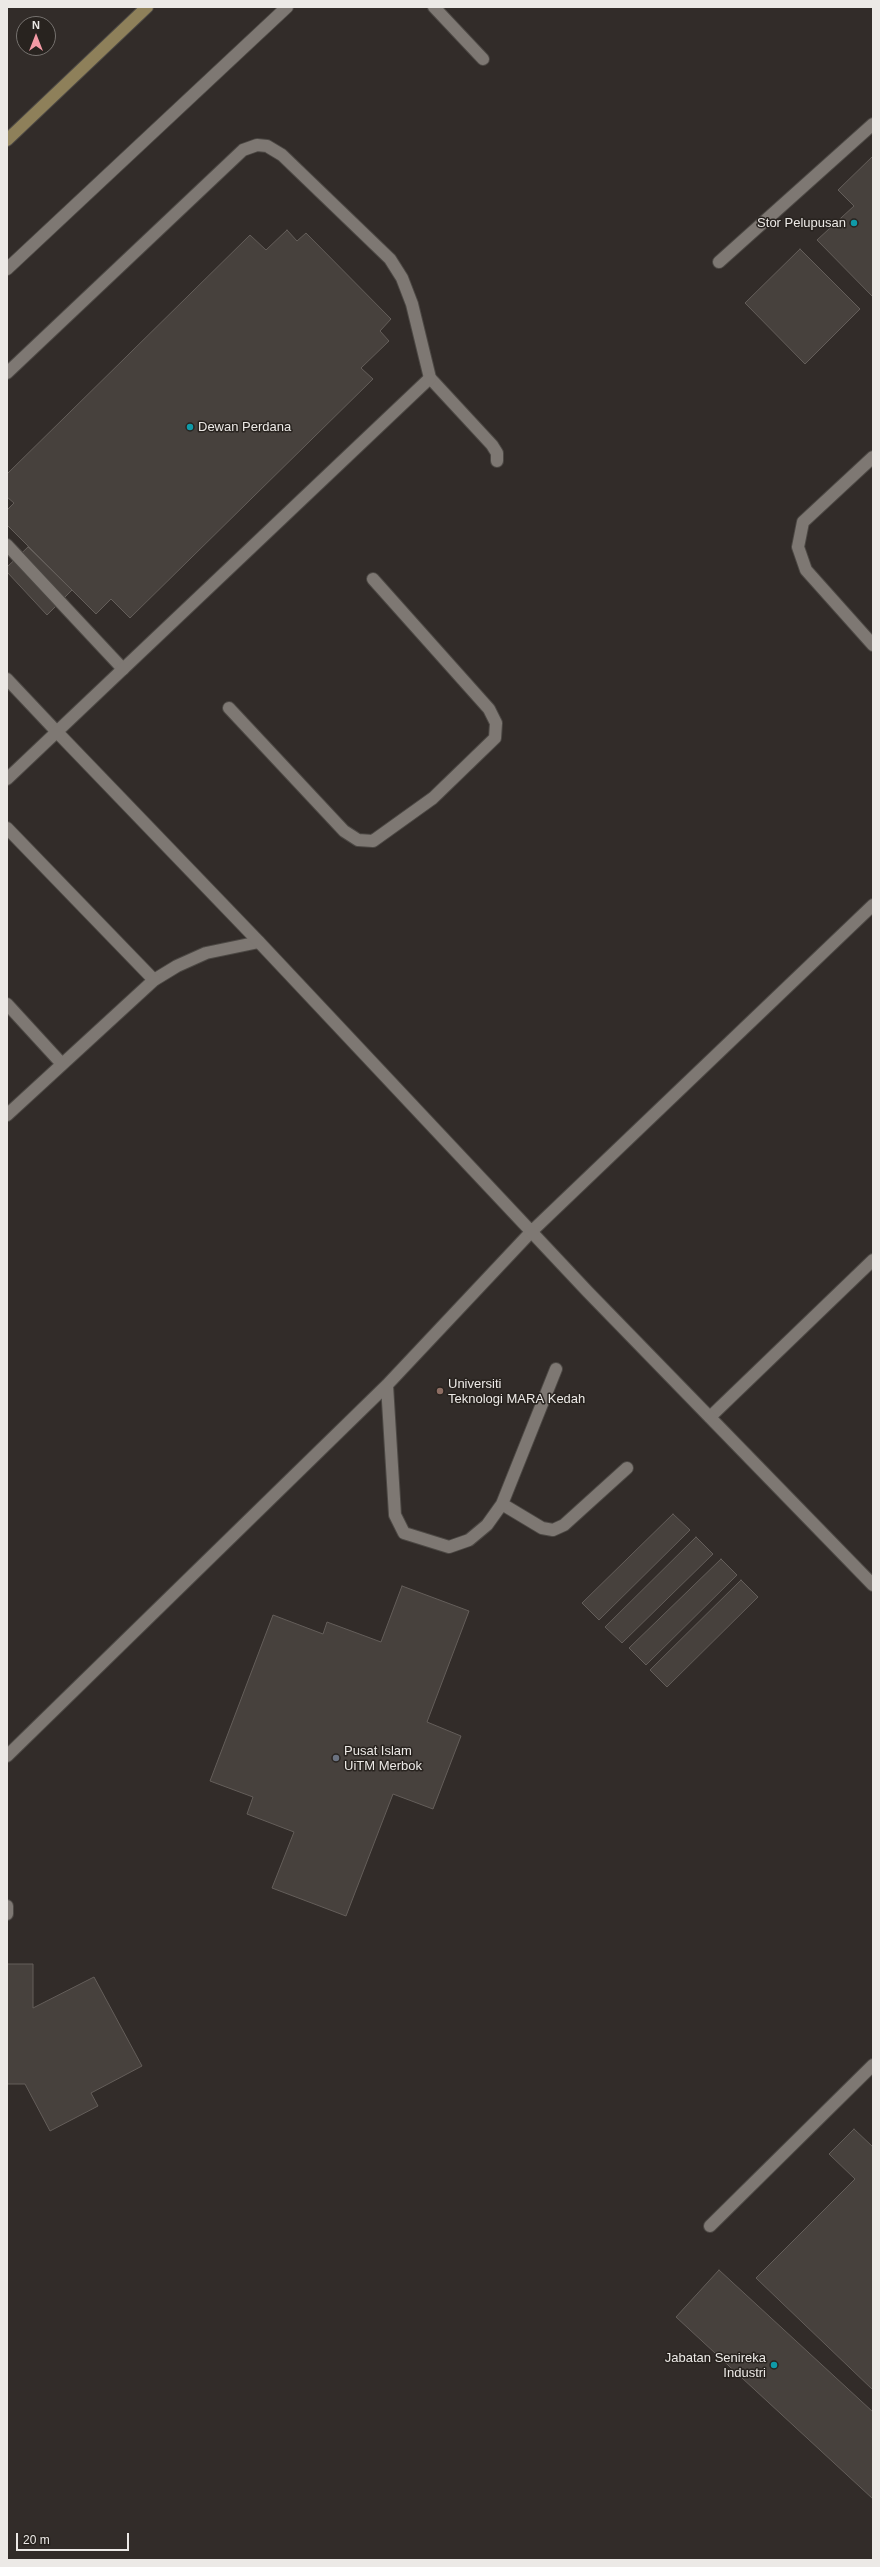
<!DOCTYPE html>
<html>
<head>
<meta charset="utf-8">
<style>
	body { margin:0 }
	#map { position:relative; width:880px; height:2567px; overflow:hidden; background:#322c29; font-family:Arial,sans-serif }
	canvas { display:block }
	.frame { position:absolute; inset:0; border:8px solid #ece9e6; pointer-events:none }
	.north { position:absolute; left:16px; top:16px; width:40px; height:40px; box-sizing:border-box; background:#28231f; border:1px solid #76726f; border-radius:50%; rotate:0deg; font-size:11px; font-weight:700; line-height:16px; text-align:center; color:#ece9e6 }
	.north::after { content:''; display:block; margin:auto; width:14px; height:18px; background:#f49aa5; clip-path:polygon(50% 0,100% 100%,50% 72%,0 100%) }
	.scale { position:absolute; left:16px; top:2533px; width:113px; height:18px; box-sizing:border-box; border:2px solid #ece9e6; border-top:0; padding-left:5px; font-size:12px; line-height:14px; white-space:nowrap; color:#ece9e6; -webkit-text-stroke:3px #28231f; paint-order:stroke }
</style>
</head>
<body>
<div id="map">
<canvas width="880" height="2567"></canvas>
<div class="frame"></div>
<div class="north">N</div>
<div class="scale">20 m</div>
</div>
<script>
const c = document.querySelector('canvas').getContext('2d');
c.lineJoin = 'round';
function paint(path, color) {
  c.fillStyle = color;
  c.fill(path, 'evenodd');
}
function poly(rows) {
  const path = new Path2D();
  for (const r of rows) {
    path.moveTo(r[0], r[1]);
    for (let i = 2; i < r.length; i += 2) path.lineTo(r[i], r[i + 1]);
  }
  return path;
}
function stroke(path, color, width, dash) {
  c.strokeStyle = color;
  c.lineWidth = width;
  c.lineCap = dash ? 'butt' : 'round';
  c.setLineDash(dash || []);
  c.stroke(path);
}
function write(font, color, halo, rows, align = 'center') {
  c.font = font + ' Arial,sans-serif';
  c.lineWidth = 3;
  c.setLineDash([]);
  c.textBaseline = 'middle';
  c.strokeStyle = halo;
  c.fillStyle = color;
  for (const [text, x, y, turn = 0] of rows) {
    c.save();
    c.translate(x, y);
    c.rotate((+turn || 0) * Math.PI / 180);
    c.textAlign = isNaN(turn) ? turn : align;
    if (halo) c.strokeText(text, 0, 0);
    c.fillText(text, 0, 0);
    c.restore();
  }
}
const building = poly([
	[873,156,873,297,817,240,854,206,838,190,873,156],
	[287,230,297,241,306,233,391,319,380,331,389,341,361,368,373,379,130,618,111,599,96,614,7,525,7,510,14,503,7,497,7,474,250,235,266,250,287,230],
	[800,249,860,309,805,364,745,303,800,249],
	[28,547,72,590,47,615,7,572,7,567,28,547],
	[673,1514,690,1530,599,1620,582,1603,673,1514],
	[696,1537,713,1554,622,1643,605,1627,696,1537],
	[721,1559,737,1575,646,1665,629,1648,721,1559],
	[741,1580,758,1597,667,1687,650,1670,741,1580],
	[402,1586,469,1611,427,1722,461,1736,433,1809,393,1794,346,1916,272,1888,294,1832,247,1814,253,1797,210,1781,273,1615,323,1634,327,1622,381,1642,402,1586],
	[7,1964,33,1964,33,2008,94,1977,142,2066,91,2093,98,2106,50,2131,25,2084,7,2084,7,1964],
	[854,2129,873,2147,873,2390,756,2278,855,2179,829,2154,854,2129],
	[719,2270,873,2412,873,2499,676,2317,719,2270]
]);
paint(building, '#47413d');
stroke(building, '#645e5a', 1);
const lane = poly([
	[434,7,483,59],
	[719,262,873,124],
	[7,373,243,150,257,145,267,146,282,155,390,259,402,278,412,304,430,378,492,445,497,453,497,461],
	[873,457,803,522,798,547,806,570,873,645],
	[7,545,123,669],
	[7,679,57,732],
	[229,708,344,831,358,840,373,841,433,798,495,738,496,723,489,709,373,579],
	[7,1004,62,1064],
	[7,1115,154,980,177,966,206,953,259,942],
	[387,1385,395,1515,404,1533,449,1547,469,1540,487,1525,502,1504,556,1369],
	[710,1417,873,1260],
	[502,1504,542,1528,553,1530,564,1525,627,1468],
	[7,1756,387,1385,531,1232],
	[7,1906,7,1914],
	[710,2226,873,2065]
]);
const street = poly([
	[7,269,287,7],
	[57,732,259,942,588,1292,873,1585],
	[7,779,430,378],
	[7,828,154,980],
	[531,1232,873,905]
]);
const secondary = poly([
	[7,140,147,7]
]);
stroke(lane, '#4c4844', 14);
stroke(street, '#4c4844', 14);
stroke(secondary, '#4c4844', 14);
stroke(lane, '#7e7873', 12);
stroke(street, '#7e7873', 12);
stroke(secondary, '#8e805a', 12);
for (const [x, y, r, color] of [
	[854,223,4,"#0f9aa8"],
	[190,427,4,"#0f9aa8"],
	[440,1391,4,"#8d6e63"],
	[336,1758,4,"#6b7280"],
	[774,2365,4,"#0f9aa8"]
]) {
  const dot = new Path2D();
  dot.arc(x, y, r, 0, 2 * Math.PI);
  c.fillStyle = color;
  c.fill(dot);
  stroke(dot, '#28231f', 1.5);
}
write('13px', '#ece9e6', '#28231f', [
	["Stor Pelupusan",846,223,"right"],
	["Dewan Perdana",198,427],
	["Universiti",448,1384],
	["Teknologi MARA Kedah",448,1399],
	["Pusat Islam",344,1751],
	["UiTM Merbok",344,1766],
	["Jabatan Senireka",766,2358,"right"],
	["Industri",766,2373,"right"]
], 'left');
</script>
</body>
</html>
